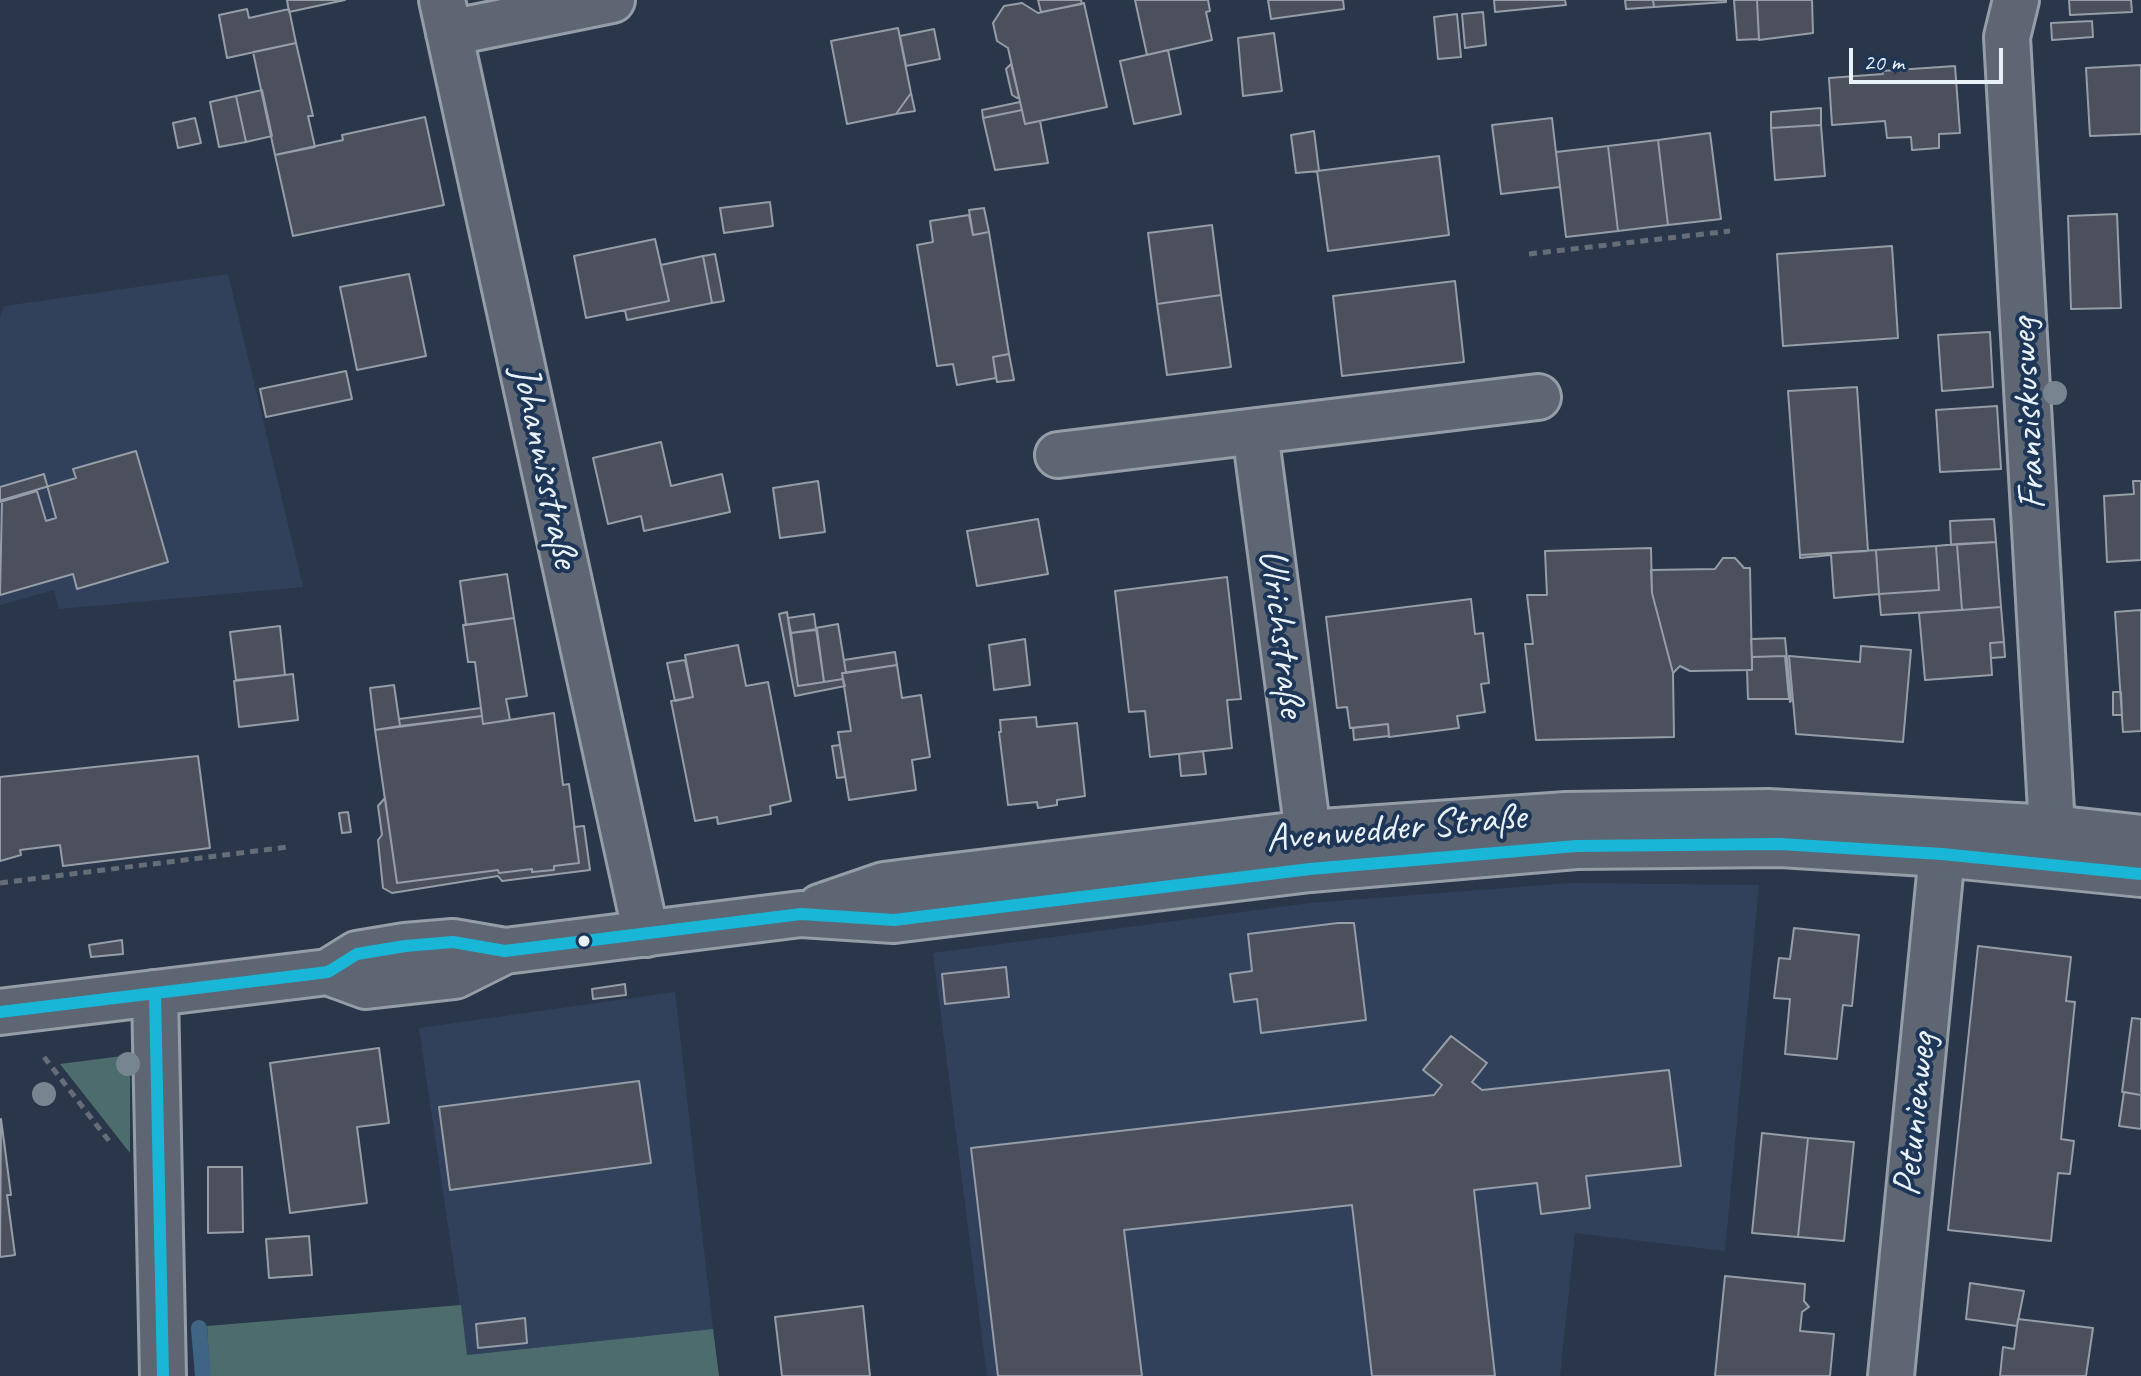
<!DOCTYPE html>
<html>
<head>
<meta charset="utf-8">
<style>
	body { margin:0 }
	#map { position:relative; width:2141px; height:1376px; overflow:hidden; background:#2a374a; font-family:Caveat,sans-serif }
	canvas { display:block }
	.scale { position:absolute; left:1849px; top:48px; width:154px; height:36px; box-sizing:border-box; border:4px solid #e8f1f8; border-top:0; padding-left:10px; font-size:24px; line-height:28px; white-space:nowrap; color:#e8f1f8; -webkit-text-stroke:6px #1d3557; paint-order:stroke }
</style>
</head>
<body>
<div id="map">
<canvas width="2141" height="1376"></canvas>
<div class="scale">20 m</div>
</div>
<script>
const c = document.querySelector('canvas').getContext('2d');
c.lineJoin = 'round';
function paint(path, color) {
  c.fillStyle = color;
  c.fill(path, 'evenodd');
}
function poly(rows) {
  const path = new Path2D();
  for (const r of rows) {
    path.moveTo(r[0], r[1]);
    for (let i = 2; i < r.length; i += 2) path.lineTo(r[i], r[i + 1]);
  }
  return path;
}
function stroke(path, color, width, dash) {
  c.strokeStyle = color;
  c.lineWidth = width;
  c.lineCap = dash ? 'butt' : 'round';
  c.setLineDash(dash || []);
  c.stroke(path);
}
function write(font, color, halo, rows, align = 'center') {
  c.font = font + ' Caveat,sans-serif';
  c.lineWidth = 8;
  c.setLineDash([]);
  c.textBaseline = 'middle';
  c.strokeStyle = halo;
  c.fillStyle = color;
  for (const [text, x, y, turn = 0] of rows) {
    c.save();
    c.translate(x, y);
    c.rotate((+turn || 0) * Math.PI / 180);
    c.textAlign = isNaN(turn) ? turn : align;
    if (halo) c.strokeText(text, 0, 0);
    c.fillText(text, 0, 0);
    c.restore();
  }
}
paint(poly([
	[228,274,303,587,59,609,54,590,0,605,0,316,5,306],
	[1572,883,1759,885,1725,1251,1575,1233,1560,1376,987,1376,933,953,1310,903],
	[675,992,713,1329,467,1355,419,1028]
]), '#31415b');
paint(poly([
	[130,1055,130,1153,60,1064],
	[461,1305,467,1355,713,1329,719,1376,210,1376,207,1326]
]), '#4d6c6e');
stroke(poly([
	[199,1328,203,1376]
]), '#406484', 16);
const building = poly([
	[287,0,345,0,289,12,287,0],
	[1038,0,1081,0,1082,4,1041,12,1038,0],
	[1135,0,1208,0,1210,11,1206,12,1212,40,1147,55,1135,0],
	[1268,0,1343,0,1344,9,1271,19,1268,0],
	[1494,0,1565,0,1566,5,1495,12,1494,0],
	[1625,0,1653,0,1654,7,1626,9,1625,0],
	[1653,0,1726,0,1726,2,1654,7,1653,0],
	[1734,0,1757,0,1759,39,1737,40,1734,0],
	[1757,0,1812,0,1813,33,1759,40,1757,0],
	[2069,0,2131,0,2132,12,2070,15,2069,0],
	[1022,3,1038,13,1084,3,1107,107,1025,124,1008,48,997,41,993,23,1004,6,1022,3],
	[247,9,249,18,289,9,296,43,227,58,219,15,247,9],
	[1483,12,1486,45,1465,48,1462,14,1483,12],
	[1457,14,1461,57,1438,59,1434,17,1457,14],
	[2092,21,2093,37,2052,40,2051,23,2092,21],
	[898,28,911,93,896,114,847,124,831,41,898,28],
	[934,29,940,59,906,66,900,36,934,29],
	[1274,33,1282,91,1243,96,1238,38,1274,33],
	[296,43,313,116,308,116,315,147,275,155,253,52,296,43],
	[1168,50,1181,114,1134,124,1120,61,1168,50],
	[1011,64,1019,97,1017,98,1012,95,1006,69,1011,64],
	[2141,65,2141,134,2090,136,2086,68,2141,65],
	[1955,66,1960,133,1939,134,1939,148,1912,150,1911,137,1887,138,1885,121,1832,125,1829,78,1883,74,1882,71,1955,66],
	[262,90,272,136,246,142,236,96,262,90],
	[911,93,915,111,896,114,911,93],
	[236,96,246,142,219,147,210,102,236,96],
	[1020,102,1022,110,983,118,982,110,1020,102],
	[1821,108,1821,125,1771,128,1771,112,1821,108],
	[1022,110,1025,124,1040,121,1048,163,995,170,983,118,1022,110],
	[425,117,444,205,293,236,275,155,343,140,342,135,425,117],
	[195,118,201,143,178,148,173,123,195,118],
	[1552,118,1560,187,1501,194,1492,125,1552,118],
	[1821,125,1825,176,1775,180,1771,128,1821,125],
	[1314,131,1319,171,1296,173,1291,135,1314,131],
	[1710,133,1721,219,1668,225,1658,140,1710,133],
	[1658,140,1668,225,1618,231,1608,146,1658,140],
	[1608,146,1618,231,1566,237,1556,152,1608,146],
	[1439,156,1449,235,1328,251,1317,171,1439,156],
	[770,202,773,226,724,233,720,208,770,202],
	[984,208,989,232,973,235,969,210,984,208],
	[2117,214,2121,308,2071,309,2068,216,2117,214],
	[969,215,973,235,989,232,1009,354,993,357,996,378,957,385,953,364,937,366,917,245,933,242,930,221,969,215],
	[1212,225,1221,295,1157,304,1148,233,1212,225],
	[655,239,669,301,586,318,574,256,655,239],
	[1892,246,1898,338,1783,346,1777,254,1892,246],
	[715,254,724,301,712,303,703,256,715,254],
	[703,256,712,303,627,320,625,310,669,301,661,265,703,256],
	[409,274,426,356,357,370,340,287,409,274],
	[1455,281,1464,362,1342,376,1333,296,1455,281],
	[1221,295,1231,367,1167,375,1157,304,1221,295],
	[1990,332,1993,387,1942,391,1938,335,1990,332],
	[1009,354,1014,380,997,382,993,357,1009,354],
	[346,371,352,399,266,417,260,389,346,371],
	[1857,387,1868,551,1800,555,1788,391,1857,387],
	[1997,406,2001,469,1940,472,1936,410,1997,406],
	[661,442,671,486,722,474,730,512,644,531,641,516,608,524,593,458,661,442],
	[136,451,168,562,77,589,73,574,0,595,2,500,76,478,73,469,136,451],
	[44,474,56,518,46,521,37,491,0,502,0,487,44,474],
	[818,481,825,532,780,538,773,488,818,481],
	[2133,481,2141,481,2141,560,2107,562,2104,496,2134,494,2133,481],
	[1038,519,1048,574,977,586,967,531,1038,519],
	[1994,519,1996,542,1951,545,1950,521,1994,519],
	[1996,542,2001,607,1962,610,1957,544,1996,542],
	[1957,544,1962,610,1881,615,1879,594,1939,590,1936,546,1957,544],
	[1936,546,1939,590,1879,594,1876,550,1936,546],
	[1651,548,1652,593,1673,673,1674,737,1536,740,1525,644,1533,644,1527,595,1547,595,1545,551,1651,548],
	[1876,550,1879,594,1834,598,1831,555,1800,558,1800,555,1876,550],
	[1723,558,1735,558,1744,568,1750,568,1752,670,1690,671,1680,666,1673,673,1652,593,1651,570,1715,569,1723,558],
	[507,574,514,618,466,625,460,581,507,574],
	[1227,577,1241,699,1227,700,1232,748,1150,757,1145,711,1129,712,1115,591,1227,577],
	[1471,599,1475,634,1483,633,1489,683,1481,684,1485,712,1457,716,1459,728,1389,737,1388,724,1350,728,1347,707,1337,708,1326,617,1471,599],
	[2001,607,2004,642,1990,643,1992,675,1925,680,1919,613,2001,607],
	[2141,610,2141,731,2123,732,2115,612,2141,610],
	[787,612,798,686,843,679,845,686,795,696,779,614,787,612],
	[814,614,816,630,791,633,788,618,814,614],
	[514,618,527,696,506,699,510,720,483,724,475,662,468,662,463,625,514,618],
	[838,624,846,673,842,673,843,679,824,682,816,628,838,624],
	[280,626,285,675,236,680,230,632,280,626],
	[817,629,824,682,798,686,791,633,817,629],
	[1785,638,1791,701,1790,702,1785,656,1752,657,1751,639,1785,638],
	[1025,639,1030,685,994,690,989,645,1025,639],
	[2004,642,2005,657,1991,658,1990,643,2004,642],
	[738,645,746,686,768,682,791,801,770,806,771,814,718,824,717,817,695,821,671,701,693,697,685,655,738,645],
	[1861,646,1911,650,1903,742,1796,734,1789,656,1860,662,1861,646],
	[895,652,897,665,846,673,844,660,895,652],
	[1785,656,1789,699,1748,699,1747,670,1752,670,1752,657,1785,656],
	[685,660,693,697,675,701,667,663,685,660],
	[897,665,902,698,921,695,930,757,912,760,916,790,849,800,838,732,851,731,842,673,897,665],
	[293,674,298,720,239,727,234,681,293,674],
	[394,685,400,726,375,730,370,688,394,685],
	[2113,692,2121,692,2122,715,2113,715,2113,692],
	[481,708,482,716,400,726,399,719,481,708],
	[554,713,563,785,569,784,579,863,554,866,554,870,532,872,532,869,499,873,498,870,397,883,375,730,482,716,483,724,554,713],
	[1036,717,1037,727,1077,723,1085,796,1057,800,1057,805,1038,808,1037,802,1008,805,999,732,1001,732,1000,720,1036,717],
	[1388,724,1389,736,1354,740,1353,728,1388,724],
	[840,745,845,777,837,778,832,746,840,745],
	[1203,751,1206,774,1181,776,1179,754,1203,751],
	[198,756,210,848,63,866,60,845,20,850,21,855,0,861,0,777,198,756],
	[385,798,397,883,498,870,499,873,532,869,532,872,554,870,554,866,579,863,574,827,584,826,590,870,502,881,498,876,392,893,383,888,378,840,382,835,378,806,385,798],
	[348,812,351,832,342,833,339,813,348,812],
	[1338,923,1354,923,1366,1020,1261,1033,1257,999,1234,1002,1230,974,1252,971,1248,934,1338,923],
	[1794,928,1859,935,1852,1006,1843,1005,1837,1059,1785,1054,1790,999,1774,998,1779,958,1790,959,1794,928],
	[122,940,123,954,91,957,89,945,122,940],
	[1978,946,2071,957,2066,1001,2075,1002,2061,1139,2074,1141,2070,1174,2058,1173,2051,1241,1948,1230,1978,946],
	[1006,967,1009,997,945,1004,942,974,1006,967],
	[625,984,626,995,593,999,592,989,625,984],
	[2132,1018,2141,1019,2141,1095,2122,1092,2132,1018],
	[1451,1036,1487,1063,1472,1082,1482,1090,1669,1070,1681,1166,1586,1176,1590,1208,1541,1214,1537,1183,1474,1190,1495,1376,1372,1376,1352,1205,1124,1230,1142,1376,998,1376,971,1148,1434,1095,1442,1085,1423,1070,1451,1036],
	[379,1048,389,1123,357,1127,367,1203,290,1213,270,1063,379,1048],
	[639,1081,651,1163,450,1190,439,1107,639,1081],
	[2124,1092,2141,1095,2141,1129,2119,1126,2124,1092],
	[1,1119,11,1195,7,1195,15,1255,0,1257,1,1119],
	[1762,1133,1808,1138,1798,1237,1752,1233,1762,1133],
	[1808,1138,1854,1142,1844,1241,1798,1237,1808,1138],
	[208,1167,242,1167,243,1232,208,1233,208,1167],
	[309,1236,312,1275,269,1278,266,1239,309,1236],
	[1725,1276,1805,1284,1804,1301,1809,1307,1802,1312,1800,1331,1834,1334,1830,1376,1715,1376,1725,1276],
	[1970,1283,2024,1291,2017,1326,1966,1319,1970,1283],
	[863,1306,870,1376,782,1376,775,1317,863,1306],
	[525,1318,527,1343,478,1348,476,1324,525,1318],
	[2018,1319,2093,1328,2086,1376,2000,1376,2003,1347,2014,1349,2018,1319]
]);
paint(building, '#4b505c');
stroke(building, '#959da7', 2);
const minor = poly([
	[442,0,646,934],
	[2016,0,2007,37,2052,828],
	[449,33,612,0],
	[1255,432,1308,833],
	[1058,455,1538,397],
	[155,993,163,1376],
	[1891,1376,1942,854]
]);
const major = poly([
	[820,907,884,885,930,879,1308,833,1566,815,1768,812,2052,828,2141,838],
	[328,972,366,986,455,976,505,951],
	[0,1012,328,972,357,954,405,946,453,942,505,951,801,914,894,920,1310,869,1576,846,1780,844,1942,854,2141,874]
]);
stroke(minor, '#959da7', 50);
stroke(major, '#959da7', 50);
stroke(poly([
	[1529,254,1730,231],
	[0,883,288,847],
	[44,1057,109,1141]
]), '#656d78', 5, [8, 6]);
stroke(minor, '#5d6672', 44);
stroke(major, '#5d6672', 44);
stroke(poly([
	[155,993,163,1376],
	[0,1012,328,972,357,954,405,946,453,942,505,951,801,914,894,920,1310,869,1576,846,1780,844,1942,854,2141,874]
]), '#1ab6d8', 12);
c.fillStyle = '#768590';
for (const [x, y] of [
	[2055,393],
	[128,1064],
	[44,1094]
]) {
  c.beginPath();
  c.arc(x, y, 12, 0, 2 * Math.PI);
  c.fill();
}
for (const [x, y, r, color] of [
	[584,941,7,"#e8f1f8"]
]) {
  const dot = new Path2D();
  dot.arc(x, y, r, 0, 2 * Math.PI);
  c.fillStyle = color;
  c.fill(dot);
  stroke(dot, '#1d3557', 3);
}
write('40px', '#e8f1f8', '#1d3557', [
	["Franziskusweg",2029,414,-93],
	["Johannisstraße",544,467,78],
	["Ulrichstraße",1281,633,83],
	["Avenwedder Straße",1396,829,-5],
	["Petunienweg",1916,1115,-84]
]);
</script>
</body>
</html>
